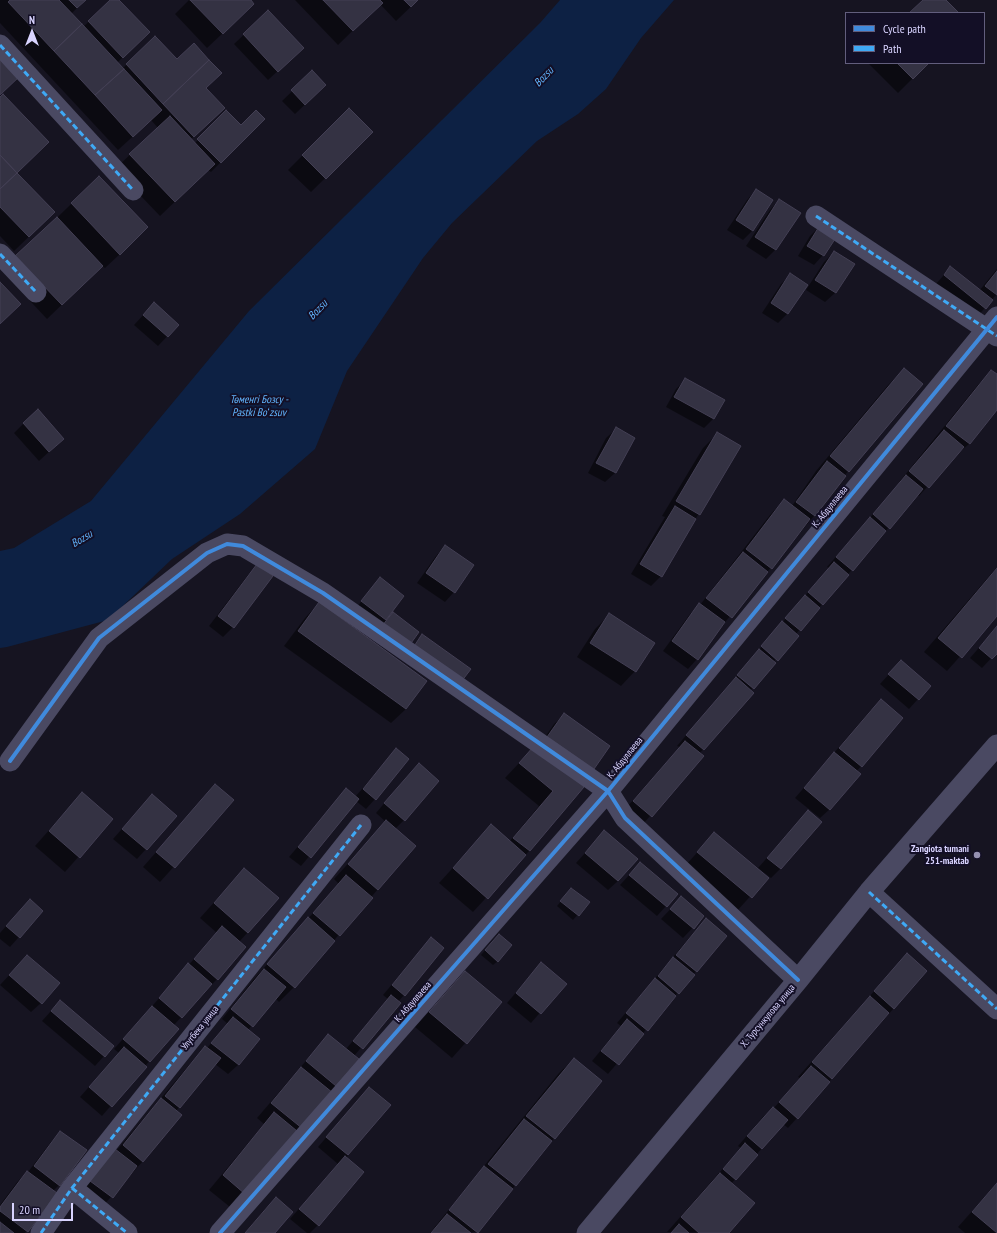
<!DOCTYPE html>
<html>
<head>
<meta charset="utf-8">
<style>
	body { margin:0 }
	#map { position:relative; width:997px; height:1233px; overflow:hidden; background:#161421; font-family:"PT Sans Narrow",sans-serif }
	canvas { display:block }
	.legend { position:absolute; left:845px; top:12px; width:140px; height:52px; box-sizing:border-box; background:#130f26; border:1px solid #625e7d; margin:0; padding:5px 7px; list-style:none; font-size:12px; color:#d9d4ff }
	.legend li { display:flex; align-items:center; gap:8px; height:20px }
	.legend b { width:20px; border:1px solid #625e7d }
	.north { position:absolute; left:12px; top:12px; width:40px; height:40px; -webkit-text-stroke:3px #130f26; paint-order:stroke; rotate:0deg; font-size:11px; font-weight:700; line-height:16px; text-align:center; color:#d9d4ff }
	.north::after { content:''; display:block; margin:auto; width:14px; height:18px; background:#d9d4ff; clip-path:polygon(50% 0,100% 100%,50% 72%,0 100%) }
	.scale { position:absolute; left:12px; top:1203px; width:61px; height:18px; box-sizing:border-box; border:2px solid #d9d4ff; border-top:0; padding-left:5px; font-size:12px; line-height:14px; white-space:nowrap; color:#d9d4ff; -webkit-text-stroke:3px #130f26; paint-order:stroke }
</style>
</head>
<body>
<div id="map">
<canvas width="997" height="1233"></canvas>
<ul class="legend">
<li><b style="height:5px;background:#408adc"></b>Cycle path</li>
<li><b style="height:5px;background:#3fa9f5"></b>Path</li>
</ul>
<div class="north">N</div>
<div class="scale">20 m</div>
</div>
<script>
const c = document.querySelector('canvas').getContext('2d');
c.lineJoin = 'round';
function paint(path, color) {
  c.fillStyle = color;
  c.fill(path, 'evenodd');
}
function poly(rows) {
  const path = new Path2D();
  for (const r of rows) {
    path.moveTo(r[0], r[1]);
    for (let i = 2; i < r.length; i += 2) path.lineTo(r[i], r[i + 1]);
  }
  return path;
}
function stroke(path, color, width, dash) {
  c.strokeStyle = color;
  c.lineWidth = width;
  c.lineCap = dash ? 'butt' : 'round';
  c.setLineDash(dash || []);
  c.stroke(path);
}
function write(font, color, halo, rows, align = 'center') {
  c.font = font + ' "PT Sans Narrow",sans-serif';
  c.lineWidth = 4;
  c.setLineDash([]);
  c.textBaseline = 'middle';
  c.strokeStyle = halo;
  c.fillStyle = color;
  for (const [text, x, y, turn = 0] of rows) {
    c.save();
    c.translate(x, y);
    c.rotate((+turn || 0) * Math.PI / 180);
    c.textAlign = isNaN(turn) ? turn : align;
    if (halo) c.strokeText(text, 0, 0);
    c.fillText(text, 0, 0);
    c.restore();
  }
}
paint(poly([
	[560,0,674,0,641,38,606,89,578,114,537,141,452,223,423,258,347,371,315,449,240,514,172,559,108,620,7,647,0,648,0,551,14,548,91,501,249,311,540,23]
]), '#0d2144');
paint(poly([
	[0,0,85,0,71,14,83,27,112,0,118,0,134,46,117,63,122,69,155,38,205,88,209,122,191,139,195,143,226,112,241,127,264,119,211,172,208,170,160,216,115,169,158,128,151,120,118,150,0,23],
	[189,0,249,0,239,18,207,48,175,14],
	[295,0,418,0,396,21,380,4,338,45],
	[268,12,293,57,268,80,234,44],
	[868,63,928,63,898,93],
	[312,72,315,95,295,114,282,101],
	[0,98,16,173,39,227,14,251,0,236],
	[349,109,372,132,311,192,288,170],
	[99,177,133,242,105,268,102,266,47,319,2,271],
	[756,190,753,230,743,240,727,230,747,200],
	[779,200,799,213,775,250,766,259,746,246,770,210],
	[820,226,823,255,814,265,798,256,810,236],
	[834,252,853,265,835,293,825,302,806,290,824,262],
	[951,267,979,291,997,269,997,294,976,318,935,285],
	[790,275,788,313,778,323,762,313,781,284],
	[145,313,178,325,158,346,134,325],
	[904,370,922,384,844,476,814,516,721,627,697,659,688,669,663,651,690,614,700,605,770,515,784,500,792,506,816,471,889,384],
	[991,371,997,376,997,409,969,444,954,457,919,496,917,495,796,634,750,691,752,693,699,754,702,756,637,831,619,816,680,747,677,746,829,568,827,567,901,482,900,481,977,386],
	[686,379,724,401,713,419,704,428,666,407,676,389],
	[24,423,63,439,39,461,14,433],
	[616,429,634,438,615,473,605,482,588,473,606,438],
	[717,434,739,447,661,576,651,586,631,574,665,517,662,516,703,448],
	[445,546,454,592,445,602,417,583,436,556],
	[258,566,233,627,223,637,209,626,248,575],
	[997,567,997,615,947,671,924,652],
	[380,578,403,596,385,620,393,614,408,646,353,612],
	[319,603,406,709,391,723,284,646,305,618],
	[609,615,635,671,621,686,577,657,595,629],
	[997,627,997,652,982,668,970,658],
	[901,661,918,699,909,709,880,684],
	[871,710,902,718,856,772,830,809,820,818,795,798],
	[564,715,609,746,539,746,554,724],
	[534,747,582,787,529,851,473,912,439,883,491,826,509,842,539,806,505,778],
	[396,750,375,799,366,809,356,801,301,866,289,857,346,790,355,797],
	[409,774,404,820,395,829,415,846,294,987,279,1002,275,998,248,1030,259,1039,238,1065,228,1074,215,1064,176,1111,143,1161,102,1207,82,1191,196,1057,205,1047,207,1048,228,1024,222,1019,254,979,339,884,334,879,386,822,376,813],
	[215,785,233,801,160,882,143,867],
	[82,793,112,819,65,872,35,846],
	[143,805,176,816,137,859,113,839],
	[808,811,781,868,771,878,758,868],
	[604,832,618,881,608,890,576,863],
	[714,834,767,878,736,912,684,867],
	[640,863,677,894,657,916,620,885],
	[244,869,248,932,239,942,217,979,173,1026,177,1029,102,1116,80,1097,119,1053,114,1049,217,933,200,918],
	[567,894,588,903,573,920,557,906],
	[681,898,703,917,683,938,661,919],
	[20,910,42,911,10,947,0,939,0,933],
	[697,929,726,936,608,1074,592,1061,621,1026,617,1023],
	[431,938,404,995,398,1002,399,1003,354,1056,336,1086,230,1207,209,1190,264,1124,257,1118,328,1035,346,1049,388,999,383,995],
	[494,940,498,961,493,965,481,955],
	[907,954,894,1008,797,1118,788,1128,783,1124,731,1184,728,1233,667,1232,741,1148,738,1146,763,1117,773,1109,800,1078,798,1077],
	[27,956,41,1003,31,1012,0,985],
	[541,963,565,984,531,1023,507,1003],
	[465,972,501,1003,452,1058,415,1027],
	[60,1001,113,1046,95,1066,42,1021],
	[574,1059,554,1138,477,1232,430,1233,559,1073],
	[360,1098,348,1155,318,1225,310,1233,307,1233,290,1219,338,1164,318,1147],
	[60,1132,59,1185,53,1191,25,1233,0,1233,0,1205,18,1181,28,1172,51,1142],
	[997,1183,997,1233,965,1233,958,1227],
	[276,1198,274,1233,245,1233,266,1208]
]), '#0007');
const building = poly([
	[10,0,59,0,82,24,54,51,8,2,10,0],
	[69,0,86,0,77,8,69,0],
	[110,0,119,0,150,32,123,58,88,21,110,0],
	[190,0,251,0,254,4,223,34,190,0],
	[323,0,380,0,383,3,353,31,323,0],
	[404,0,418,0,411,7,404,0],
	[923,0,946,0,959,13,909,13,923,0],
	[268,10,304,48,278,72,243,34,268,10],
	[82,24,124,69,95,95,54,51,82,24],
	[155,36,177,59,194,43,209,60,163,104,126,64,155,36],
	[0,53,21,75,0,95,0,53],
	[209,60,222,73,206,88,225,108,194,137,163,104,209,60],
	[897,63,929,63,913,79,897,63],
	[124,69,162,110,133,137,95,95,124,69],
	[312,70,326,85,305,105,291,90,312,70],
	[3,94,49,142,17,173,0,155,0,97,3,94],
	[349,108,373,132,326,179,302,155,349,108],
	[226,110,241,125,256,110,265,119,221,163,197,139,226,110],
	[170,116,215,164,175,202,129,154,170,116],
	[0,155,17,173,0,189,0,155],
	[17,173,55,212,29,237,0,207,0,189,17,173],
	[99,176,148,227,120,255,71,203,99,176],
	[756,189,773,200,753,231,736,220,756,189],
	[779,199,801,213,776,250,755,237,779,199],
	[57,217,103,266,62,305,15,256,57,217],
	[820,225,837,236,824,256,807,246,820,225],
	[834,251,855,264,836,293,815,280,834,251],
	[950,266,993,300,986,309,944,275,950,266],
	[997,271,997,295,985,286,997,271],
	[790,273,808,285,788,314,771,303,790,273],
	[0,282,21,304,0,324,0,282],
	[154,302,179,325,168,337,143,315,154,302],
	[904,368,923,384,849,472,830,456,904,368],
	[991,370,997,374,997,410,970,444,946,426,991,370],
	[685,378,725,400,714,419,674,397,685,378],
	[38,409,64,439,49,452,23,423,38,409],
	[616,427,635,438,616,473,596,463,616,427],
	[944,430,964,447,929,488,909,471,944,430],
	[717,432,741,446,700,515,676,501,717,432],
	[827,461,846,476,815,516,796,502,827,461],
	[906,475,923,489,890,529,873,514,906,475],
	[784,499,810,519,772,569,746,549,784,499],
	[675,506,696,519,662,577,640,564,675,506],
	[870,517,886,531,853,571,836,557,870,517],
	[445,545,474,565,455,593,426,573,445,545],
	[743,552,768,572,732,618,706,598,743,552],
	[834,562,849,575,823,605,808,592,834,562],
	[257,564,273,576,234,628,218,616,257,564],
	[997,568,997,616,962,658,938,638,997,568],
	[380,577,404,596,386,620,361,601,380,577],
	[805,595,820,608,801,631,785,618,805,595],
	[319,602,427,681,406,709,298,631,319,602],
	[699,603,725,622,698,660,672,641,699,603],
	[393,612,419,632,409,646,382,626,393,612],
	[609,613,655,643,636,672,590,643,609,613],
	[782,621,799,636,778,661,761,646,782,621],
	[997,626,997,654,992,659,979,648,997,626],
	[422,634,471,669,461,682,413,648,422,634],
	[759,649,776,663,754,689,737,675,759,649],
	[901,660,931,686,919,700,888,674,901,660],
	[736,677,754,693,704,750,686,735,736,677],
	[881,699,903,718,862,767,839,748,881,699],
	[564,713,610,746,594,769,547,737,564,713],
	[685,741,704,756,652,817,633,801,685,741],
	[534,746,584,787,530,851,513,838,553,791,519,763,534,746],
	[396,748,409,759,376,800,363,789,396,748],
	[834,752,861,774,830,810,804,788,834,752],
	[419,763,439,781,405,821,384,803,419,763],
	[215,784,234,800,175,868,156,852,215,784],
	[346,788,359,799,311,858,298,847,346,788],
	[82,792,113,819,80,858,49,831,82,792],
	[152,794,177,816,147,850,122,829,152,794],
	[808,810,822,822,781,869,767,858,808,810],
	[386,820,416,846,378,890,348,864,386,820],
	[491,824,526,855,488,899,453,868,491,824],
	[604,830,638,859,618,881,585,853,604,830],
	[714,832,769,878,752,898,697,852,714,832],
	[640,862,678,894,667,907,629,875,640,862],
	[244,868,279,898,248,933,214,903,244,868],
	[346,875,373,898,340,936,313,913,346,875],
	[571,888,590,902,579,916,560,901,571,888],
	[681,896,704,916,694,929,670,909,681,896],
	[30,899,43,911,20,938,6,926,30,899],
	[308,917,335,941,295,988,267,964,308,917],
	[706,918,727,936,697,972,676,955,706,918],
	[222,926,246,947,218,980,194,959,222,926],
	[499,934,512,945,498,962,485,950,499,934],
	[431,937,444,948,405,996,392,985,431,937],
	[907,953,927,971,894,1009,874,991,907,953],
	[27,955,60,983,42,1004,9,975,27,955],
	[673,957,695,975,679,994,658,976,673,957],
	[541,962,567,984,541,1014,516,993,541,962],
	[188,963,212,984,182,1018,159,998,188,963],
	[264,969,286,987,253,1027,231,1009,264,969],
	[465,971,502,1002,467,1044,429,1012,465,971],
	[655,978,676,996,648,1031,626,1013,655,978],
	[391,995,401,1003,363,1049,353,1041,391,995],
	[870,996,889,1013,832,1079,812,1062,870,996],
	[60,1000,114,1046,105,1057,51,1011,60,1000],
	[152,1006,179,1029,150,1062,123,1039,152,1006],
	[233,1017,260,1039,239,1065,211,1043,233,1017],
	[627,1019,644,1034,619,1065,601,1051,627,1019],
	[328,1034,359,1059,336,1086,306,1061,328,1034],
	[205,1046,221,1058,180,1108,165,1096,205,1046],
	[124,1047,147,1067,112,1107,89,1087,124,1047],
	[574,1058,602,1081,555,1139,526,1116,574,1058],
	[811,1066,830,1082,798,1119,779,1102,811,1066],
	[301,1067,333,1093,303,1129,271,1103,301,1067],
	[369,1087,391,1105,348,1155,326,1137,369,1087],
	[161,1098,182,1115,143,1162,123,1145,161,1098],
	[773,1107,788,1120,762,1149,747,1136,773,1107],
	[274,1112,297,1131,245,1194,223,1175,274,1112],
	[524,1119,552,1141,516,1186,488,1164,524,1119],
	[60,1131,87,1150,60,1186,34,1166,60,1131],
	[745,1143,758,1155,736,1180,723,1169,745,1143],
	[115,1149,137,1166,113,1198,90,1181,115,1149],
	[345,1156,364,1172,319,1226,299,1209,345,1156],
	[484,1166,513,1189,478,1233,449,1210,484,1166],
	[27,1171,57,1193,28,1232,0,1211,0,1207,27,1171],
	[720,1173,755,1203,729,1233,699,1233,681,1217,720,1173],
	[997,1183,997,1233,972,1212,997,1183],
	[276,1197,293,1212,275,1233,245,1233,276,1197],
	[447,1214,471,1233,431,1233,447,1214],
	[0,1222,14,1233,0,1233,0,1222],
	[679,1224,689,1233,671,1233,679,1224]
]);
paint(building, '#343243');
stroke(building, '#433f54', 1);
stroke(poly([
	[0,45,133,190],
	[816,216,997,336],
	[0,254,36,292],
	[10,761,99,638,207,553,227,544,243,546,323,593,608,791,625,818,798,980],
	[869,892,997,1009],
	[72,1188,127,1233],
	[41,1233,72,1188,361,825],
	[220,1233,608,791,997,317],
	[587,1233,798,980,869,892,997,745]
]), '#4a4962', 21);
stroke(poly([
	[0,45,133,190],
	[816,216,997,336],
	[0,254,36,292],
	[869,892,997,1009],
	[72,1188,127,1233],
	[41,1233,72,1188,361,825]
]), '#3fa9f5', 3, [6, 3]);
stroke(poly([
	[10,761,99,638,207,553,227,544,243,546,323,593,608,791,625,818,798,980],
	[220,1233,608,791,997,317]
]), '#408adc', 4);
for (const [x, y, r, color] of [
	[977,855,4,"#9591b1"]
]) {
  const dot = new Path2D();
  dot.arc(x, y, r, 0, 2 * Math.PI);
  c.fillStyle = color;
  c.fill(dot);
  stroke(dot, '#130f26', 1.5);
}
write('10px', '#d9d4ff', '#130f26', [
	["К. Абдуллаева",830,507,-51],
	["К. Абдуллаева",625,758,-51],
	["К. Абдуллаева",413,1002,-49],
	["Х. Турсункулова улица",768,1016,-50],
	["Улугбека улица",200,1028,-51]
]);
write('bold 10px', '#d9d4ff', '#130f26', [
	["Zangiota tumani",969,849],
	["251-maktab",969,861]
], 'right');
write('italic 11px', '#62b6ff', '#130f26', [
	["Bozsu",544,77,-46],
	["Bozsu",318,310,-46],
	["Төменгі Бозсу -",259,400],
	["Pastki Boʻzsuv",259,413],
	["Bozsu",82,539,-31]
]);
</script>
</body>
</html>
